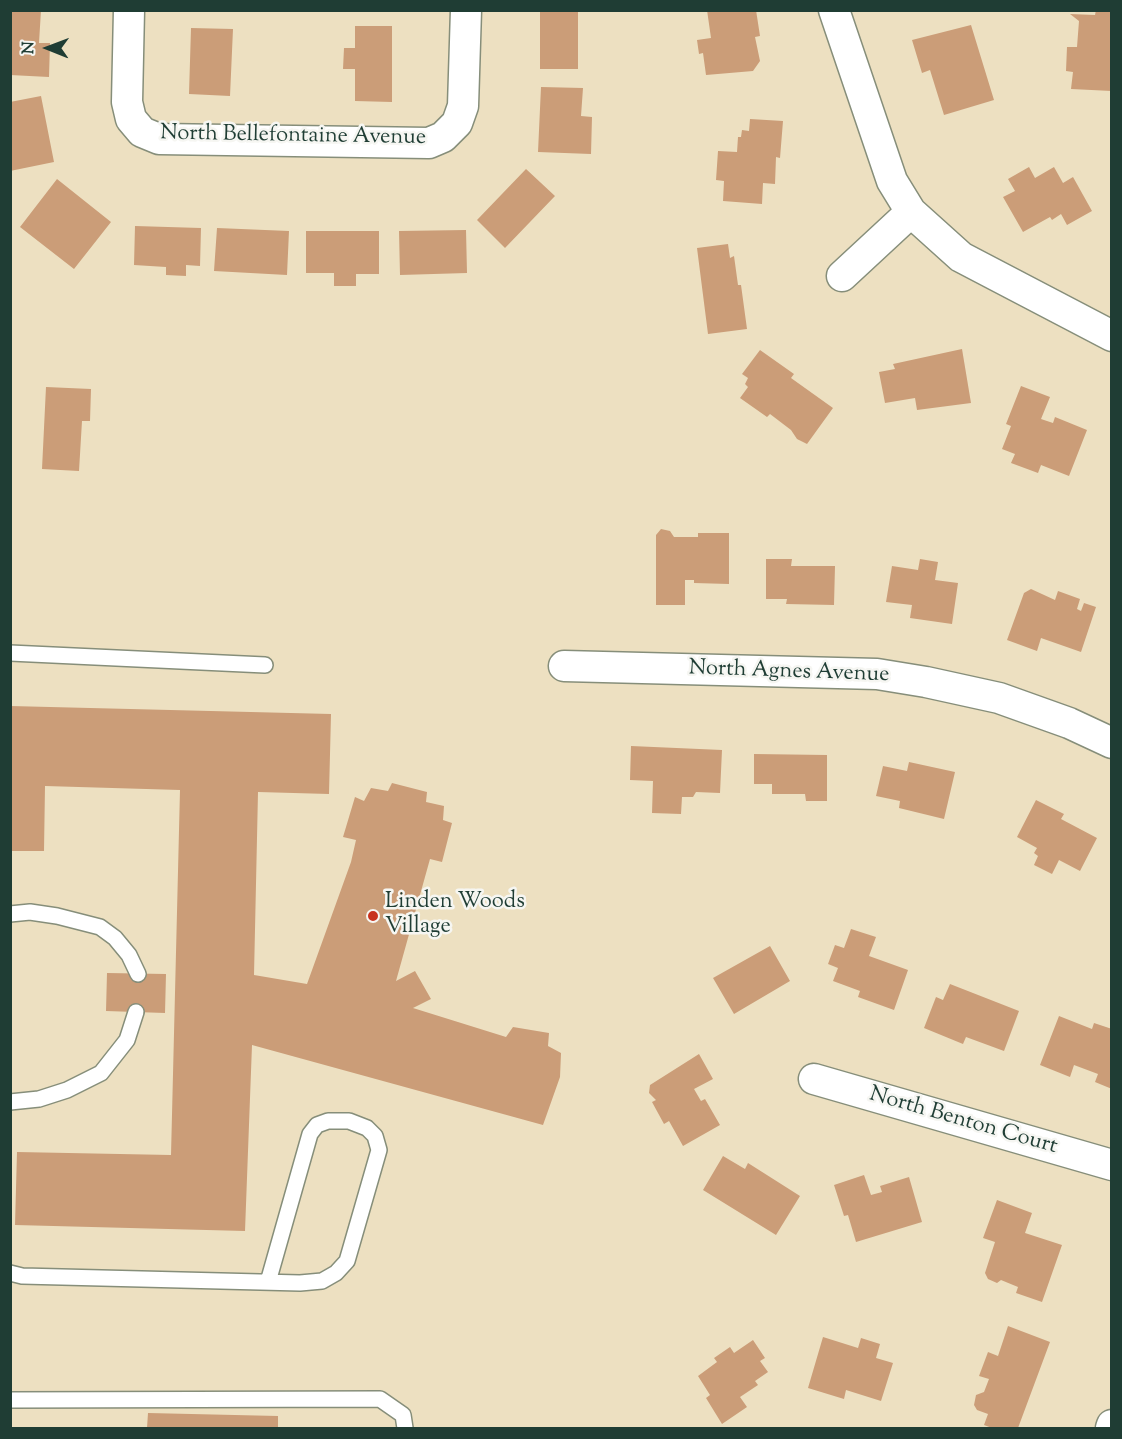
<!DOCTYPE html>
<html>
<head>
<meta charset="utf-8">
<style>
	body { margin:0 }
	#map { position:relative; width:1122px; height:1439px; overflow:hidden; background:#ede0c1; font-family:"Sorts Mill Goudy",serif }
	canvas { display:block }
	.frame { position:absolute; inset:0; border:12px solid #1f3d34; pointer-events:none }
	.north { position:absolute; left:18px; top:18px; width:60px; height:60px; -webkit-text-stroke:4px #f6f6f2; paint-order:stroke; rotate:271deg; font-size:16px; font-weight:700; line-height:24px; text-align:center; color:#1f3d34 }
	.north::after { content:''; display:block; margin:auto; width:21px; height:27px; background:#1f3d34; clip-path:polygon(50% 0,100% 100%,50% 72%,0 100%) }
</style>
</head>
<body>
<div id="map">
<canvas width="1122" height="1439"></canvas>
<div class="frame"></div>
<div class="north">N</div>
</div>
<script>
const c = document.querySelector('canvas').getContext('2d');
c.lineJoin = 'round';
function paint(path, color) {
  c.fillStyle = color;
  c.fill(path, 'evenodd');
}
function poly(rows) {
  const path = new Path2D();
  for (const r of rows) {
    path.moveTo(r[0], r[1]);
    for (let i = 2; i < r.length; i += 2) path.lineTo(r[i], r[i + 1]);
  }
  return path;
}
function stroke(path, color, width, dash) {
  c.strokeStyle = color;
  c.lineWidth = width;
  c.lineCap = dash ? 'butt' : 'round';
  c.setLineDash(dash || []);
  c.stroke(path);
}
function write(font, color, halo, rows, align = 'center') {
  c.font = font + ' "Sorts Mill Goudy",serif';
  c.lineWidth = 5;
  c.setLineDash([]);
  c.textBaseline = 'middle';
  c.strokeStyle = halo;
  c.fillStyle = color;
  for (const [text, x, y, turn = 0] of rows) {
    c.save();
    c.translate(x, y);
    c.rotate((+turn || 0) * Math.PI / 180);
    c.textAlign = isNaN(turn) ? turn : align;
    if (halo) c.strokeText(text, 0, 0);
    c.fillText(text, 0, 0);
    c.restore();
  }
}
paint(poly([
	[10,10,41,10,39,43,50,43,49,77,10,75],
	[540,10,578,10,578,69,540,69],
	[707,10,756,10,760,36,755,37,760,61,753,71,706,75,703,53,699,54,697,40,711,38],
	[1096,10,1112,10,1112,91,1071,89,1073,72,1066,71,1067,47,1077,47,1079,21,1070,14,1095,15],
	[971,25,994,100,944,115,930,70,922,73,912,40],
	[355,26,392,26,392,102,355,101,355,69,343,69,344,48,355,48],
	[191,28,233,29,230,96,189,94],
	[541,87,583,88,581,116,592,117,591,154,538,152],
	[41,96,54,162,10,171,10,102],
	[750,119,783,121,780,158,776,157,775,184,763,183,762,204,723,201,724,181,716,180,718,151,737,152,738,137,741,137,742,130,749,131],
	[1029,167,1035,178,1054,167,1063,183,1073,177,1092,211,1067,225,1061,214,1052,220,1050,217,1023,232,1003,197,1015,191,1008,179],
	[526,169,555,196,505,248,477,220],
	[57,179,111,222,74,269,20,227],
	[135,226,201,228,200,266,186,265,186,276,166,275,166,267,134,265],
	[217,228,289,231,287,275,214,271],
	[466,230,467,273,400,275,399,231],
	[306,231,379,231,379,274,356,274,356,286,334,286,334,273,306,273],
	[728,244,730,258,734,256,738,285,741,285,747,329,708,334,697,248],
	[962,349,971,403,917,410,915,398,885,403,879,372,895,369,893,364],
	[760,350,794,374,791,378,833,408,807,444,797,439,791,430,770,414,767,417,740,398,748,387,745,384,748,378,742,374],
	[1021,386,1050,397,1041,419,1053,423,1055,417,1087,430,1069,476,1041,465,1038,473,1011,463,1015,454,1002,449,1011,426,1006,424],
	[46,387,91,389,90,421,82,421,79,471,42,469],
	[661,529,670,531,674,537,698,537,698,533,729,533,729,584,694,583,694,580,685,580,685,605,656,605,656,535],
	[766,559,792,559,791,566,835,566,834,605,786,604,787,599,766,599],
	[920,559,938,562,935,580,958,583,952,624,910,618,912,605,886,602,892,566,918,570],
	[1031,589,1055,600,1058,591,1080,599,1077,609,1081,611,1084,603,1096,607,1081,652,1041,638,1037,651,1007,640,1024,593],
	[10,706,331,714,329,794,258,792,254,975,307,984,351,862,356,840,343,837,355,797,364,801,371,788,388,791,392,783,427,792,426,802,444,806,443,820,452,823,442,862,430,859,396,981,415,971,431,999,413,1008,506,1037,513,1027,549,1033,548,1046,561,1053,560,1077,543,1125,252,1045,245,1231,15,1225,17,1152,171,1155,180,790,45,786,44,851,10,851],
	[631,746,722,750,720,793,696,792,693,797,682,797,681,814,652,813,653,781,630,780],
	[754,754,827,755,827,801,806,801,805,794,772,794,772,784,754,784],
	[909,762,955,772,944,819,899,808,900,801,876,796,883,766,907,771],
	[1036,800,1064,814,1061,819,1097,838,1080,871,1059,860,1052,874,1034,865,1038,856,1034,853,1037,848,1017,837],
	[851,929,876,937,869,956,908,970,894,1010,858,997,860,991,833,981,838,968,828,964,835,945,844,948],
	[770,946,790,981,734,1014,713,978],
	[107,973,166,974,165,1013,106,1011],
	[950,984,1019,1011,1004,1051,966,1037,963,1044,924,1028,936,997,943,1000],
	[1059,1016,1092,1029,1094,1023,1112,1029,1112,1089,1095,1082,1098,1074,1074,1065,1070,1077,1040,1065],
	[699,1054,713,1079,694,1089,701,1101,705,1099,720,1125,683,1146,669,1121,664,1124,652,1102,656,1100,649,1093,650,1085],
	[723,1156,745,1169,748,1163,800,1196,776,1235,703,1190],
	[864,1175,871,1195,882,1192,880,1186,909,1177,922,1222,856,1242,848,1215,844,1216,834,1185],
	[997,1200,1032,1213,1025,1233,1062,1245,1042,1302,1016,1293,1018,1287,1001,1280,997,1283,988,1279,985,1273,995,1242,983,1238],
	[1008,1326,1050,1342,1018,1428,992,1428,984,1425,988,1414,977,1410,974,1405,976,1395,984,1392,989,1379,979,1376,988,1352,998,1356],
	[823,1337,858,1348,861,1338,880,1344,876,1358,893,1363,881,1401,846,1390,844,1399,808,1388],
	[753,1340,765,1358,760,1361,768,1372,755,1381,758,1385,740,1397,747,1407,722,1424,706,1398,710,1395,698,1376,717,1362,714,1358,730,1347,734,1353],
	[148,1413,278,1416,278,1428,147,1428]
]), '#cb9d78');
const lane = poly([
	[10,653,265,665],
	[10,914,30,912,57,916,100,927,115,938,129,955,138,974],
	[10,1102,39,1099,67,1090,101,1073,127,1040,136,1012],
	[10,1273,22,1276,300,1283,322,1281,336,1273,347,1261,379,1150,375,1136,367,1128,349,1121,328,1121,317,1125,310,1134,268,1282],
	[10,1400,380,1399,403,1415,405,1428]
]);
const street = poly([
	[129,10,127,102,131,119,142,132,159,139,429,143,443,137,457,123,463,106,466,10],
	[834,10,892,181,911,212,961,257,1112,336],
	[842,276,911,212],
	[564,666,877,674,926,682,999,698,1069,723,1112,743],
	[814,1079,1112,1165],
	[1111,1428,1112,1425]
]);
stroke(lane, '#868e7a', 18);
stroke(street, '#868e7a', 33);
stroke(lane, '#fff', 15);
stroke(street, '#fff', 30);
for (const [x, y, r, color] of [
	[373,916,6,"#c8321e"]
]) {
  const dot = new Path2D();
  dot.arc(x, y, r, 0, 2 * Math.PI);
  c.fillStyle = color;
  c.fill(dot);
  stroke(dot, '#f6f6f2', 2);
}
write('22px', '#1f3d34', '#f6f6f2', [
	["North Bellefontaine Avenue",293,137,1],
	["North Agnes Avenue",789,673,2],
	["North Benton Court",963,1122,16]
]);
write('22px', '#1f3d34', '#f6f6f2', [
	["Linden Woods",385,903],
	["Village",385,928]
], 'left');
</script>
</body>
</html>
